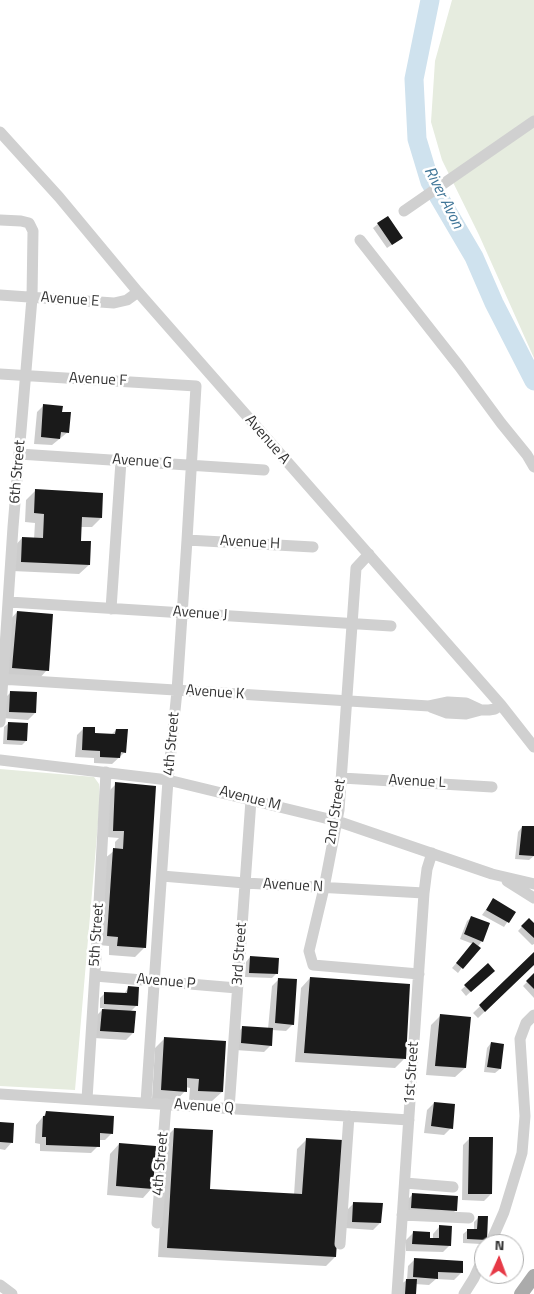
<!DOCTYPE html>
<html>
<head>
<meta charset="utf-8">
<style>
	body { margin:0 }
	#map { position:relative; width:534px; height:1294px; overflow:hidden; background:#fff; font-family:"Titillium Web",sans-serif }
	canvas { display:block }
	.north { position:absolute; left:474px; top:1234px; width:50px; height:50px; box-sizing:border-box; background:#fff; border:1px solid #adadad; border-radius:50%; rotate:2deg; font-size:14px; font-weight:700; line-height:20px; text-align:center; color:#333 }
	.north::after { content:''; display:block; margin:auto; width:18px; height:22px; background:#e63946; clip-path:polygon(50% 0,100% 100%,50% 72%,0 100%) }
</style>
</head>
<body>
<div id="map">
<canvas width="534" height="1294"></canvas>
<div class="north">N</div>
</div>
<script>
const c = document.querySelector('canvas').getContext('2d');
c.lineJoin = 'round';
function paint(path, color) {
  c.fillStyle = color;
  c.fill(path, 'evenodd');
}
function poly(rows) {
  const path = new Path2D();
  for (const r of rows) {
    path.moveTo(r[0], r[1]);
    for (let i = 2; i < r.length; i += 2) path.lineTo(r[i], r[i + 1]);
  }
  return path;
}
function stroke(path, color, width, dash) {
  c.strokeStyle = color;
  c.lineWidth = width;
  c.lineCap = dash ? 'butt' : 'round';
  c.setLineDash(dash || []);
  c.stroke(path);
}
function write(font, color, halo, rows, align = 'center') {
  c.font = font + ' "Titillium Web",sans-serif';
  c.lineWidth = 5;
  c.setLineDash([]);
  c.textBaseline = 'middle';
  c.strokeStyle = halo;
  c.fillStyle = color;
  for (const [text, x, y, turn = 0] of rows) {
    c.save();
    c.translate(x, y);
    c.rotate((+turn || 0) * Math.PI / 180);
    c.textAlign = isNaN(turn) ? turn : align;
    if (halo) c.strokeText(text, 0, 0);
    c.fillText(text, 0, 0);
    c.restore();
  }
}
paint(poly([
	[452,0,534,0,534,358,479,235,442,160,431,122,435,61],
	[0,769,94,777,99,784,100,800,75,1090,0,1086]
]), '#e6ecdf');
paint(poly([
	[378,224,396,242,387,248,373,228],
	[44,405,61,413,68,432,52,445,34,444,37,412],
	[36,490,101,518,92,527,81,527,80,542,89,565,79,574,12,571,13,548,22,538,34,539,35,523,25,522,26,500],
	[17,612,47,670,38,680,4,677,8,622],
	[11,692,35,713,28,720,2,718,4,699],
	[9,723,26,741,22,745,3,744,4,727],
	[84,728,94,734,111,735,116,730,125,752,112,764,94,763,94,758,75,757,77,735],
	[116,784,155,787,145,947,135,957,109,955,109,946,98,945,104,859,115,850,115,842,119,838,106,837,109,791],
	[522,827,534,828,534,856,529,860,515,859,518,832],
	[493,900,514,912,504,927,482,915],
	[472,917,482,941,458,973,452,968,473,944,460,939,467,921],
	[529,919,534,924,534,944,532,945,518,931],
	[534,954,534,964,478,1018,473,1013],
	[250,957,276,974,272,978,245,977,246,962],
	[488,965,493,971,466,996,461,990],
	[534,975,534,998,523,986],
	[310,978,404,1059,395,1068,295,1062,301,988],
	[279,979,293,1024,286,1031,272,1030,271,1045,264,1052,235,1050,236,1034,243,1027,268,1029,272,986],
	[128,988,137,1005,130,1012,133,1033,126,1040,94,1038,95,1017,104,1008,100,1008,100,998,105,993,124,994],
	[440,1016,469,1018,465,1068,455,1077,426,1075,431,1025],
	[165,1038,222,1092,212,1101,189,1100,190,1088,186,1087,185,1091,176,1101,152,1099,155,1048],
	[491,1043,500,1069,495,1073,484,1072,487,1048],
	[434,1103,451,1128,444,1135,424,1133,427,1110],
	[46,1113,112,1133,105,1140,99,1140,98,1146,91,1153,40,1151,40,1144,35,1143,36,1125],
	[0,1123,12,1142,5,1150,0,1149],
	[174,1129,208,1190,294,1195,297,1149,306,1140,335,1257,326,1266,158,1257,165,1138],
	[470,1138,491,1194,484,1201,462,1200,463,1145],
	[119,1144,152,1188,143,1198,107,1195,110,1154],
	[413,1194,456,1210,449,1217,405,1214,406,1201],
	[354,1203,380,1223,373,1230,345,1228,347,1210],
	[479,1217,485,1240,481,1244,463,1243,463,1234,468,1230,474,1230,474,1222],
	[440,1226,450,1245,443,1252,406,1251,406,1240,413,1233,433,1239,433,1234],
	[415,1259,461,1273,454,1280,436,1279,429,1285,415,1284,415,1294,401,1294,401,1284,407,1280,408,1266]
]), '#0003');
stroke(poly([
	[430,0,414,79,417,139,430,182,474,257,494,303,534,381]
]), '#cfe2ee', 19);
paint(poly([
	[388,216,403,238,392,245,377,223],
	[43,404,63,406,62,412,71,412,69,433,61,432,60,439,41,437],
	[35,489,103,493,102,518,82,517,81,541,91,541,90,565,21,562,22,537,43,538,44,514,34,513],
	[17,611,53,614,49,671,12,668],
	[10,691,37,692,36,713,9,712],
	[8,722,28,723,27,741,7,740],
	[83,727,95,727,95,733,115,734,116,729,128,729,126,753,121,752,120,758,100,757,100,751,82,750],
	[115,782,156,786,146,948,117,946,118,937,107,936,113,848,123,849,124,831,113,831],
	[522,826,534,826,534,856,519,855],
	[493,898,516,912,509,923,486,910],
	[471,916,490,923,483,942,464,934],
	[529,918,534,923,534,938,521,926],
	[473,942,481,948,463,969,456,963],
	[534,952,534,965,485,1012,479,1005],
	[250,956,279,958,278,974,249,973],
	[488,963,495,971,471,992,464,985],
	[534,973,534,989,526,981],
	[310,977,410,984,406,1059,304,1053],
	[278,978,297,979,294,1025,275,1023],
	[128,986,139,987,138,1006,104,1004,104,992,127,993],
	[102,1009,136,1011,134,1033,100,1031],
	[440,1014,471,1017,466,1068,435,1066],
	[242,1026,273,1028,272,1046,241,1043],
	[164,1037,226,1041,223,1092,198,1091,199,1079,187,1078,187,1092,161,1090],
	[491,1042,504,1044,501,1069,487,1067],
	[434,1102,455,1104,453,1129,431,1126],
	[46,1111,114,1116,113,1134,100,1133,100,1147,46,1145,46,1137,42,1137,43,1116,45,1116],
	[0,1122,14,1123,13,1143,0,1142],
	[174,1128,213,1130,210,1189,302,1194,306,1138,343,1140,336,1257,167,1248],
	[469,1137,493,1137,492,1194,468,1194],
	[119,1143,156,1146,153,1189,116,1186],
	[412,1193,458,1196,457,1211,411,1208],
	[353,1202,383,1203,381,1223,352,1222],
	[478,1216,488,1216,487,1240,467,1239,467,1229,477,1229],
	[439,1225,452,1226,451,1246,412,1244,413,1231,430,1232,430,1238,439,1238],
	[414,1258,463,1261,463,1273,438,1272,438,1279,413,1277],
	[406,1279,417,1279,416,1294,405,1294]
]), '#1a1a1a');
stroke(poly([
	[0,132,59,197,138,292,501,705,534,747],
	[404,211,534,121],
	[0,220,21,221,29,223,33,231,32,298,13,527,0,722],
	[360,240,459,366,501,423,527,455,534,467],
	[0,295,114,303,127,300,138,292],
	[0,374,196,386],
	[19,454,264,470],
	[187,540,313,547],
	[369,554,356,568,339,810,324,888,309,951,313,965,419,974],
	[9,602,391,626],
	[111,609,121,461],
	[0,679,429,706,448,702,466,703,481,710,489,710,495,709,501,705],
	[431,707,447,713,466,714,481,710],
	[0,760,168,780,337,821,492,874,534,884],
	[342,778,492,787],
	[162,876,245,883,424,893],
	[507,881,534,898],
	[95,976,237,988],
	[0,1094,409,1120],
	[87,1099,97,941,106,772],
	[146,1102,168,780,177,691,187,540,196,386],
	[229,1109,251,800],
	[405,1183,453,1187],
	[402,1215,469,1218],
	[157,1223,166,1104],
	[340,1244,349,1116],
	[490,1244,504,1212,522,1153,525,1116,520,1039,526,1023,534,1015],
	[0,1285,12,1294],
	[397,1294,424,893,427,869,432,853],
	[464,1294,474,1278,484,1256]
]), '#d0d0d0', 11);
stroke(poly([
	[521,1294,534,1276]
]), '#ababab', 14);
write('15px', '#333', '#fff', [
	["Avenue E",70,300,4],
	["Avenue F",98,380,3],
	["Avenue A",267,440,49],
	["Avenue G",142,462,4],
	["6th Street",18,472,-85],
	["Avenue H",250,543,3],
	["Avenue J",200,614,4],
	["Avenue K",215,693,4],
	["4th Street",172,744,-85],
	["Avenue L",417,782,3],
	["Avenue M",250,799,14],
	["2nd Street",336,812,-81],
	["Avenue N",293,886,3],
	["5th Street",97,935,-86],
	["3rd Street",240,954,-86],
	["Avenue P",166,982,5],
	["1st Street",412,1073,-86],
	["Avenue Q",204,1107,4],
	["4th Street",161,1164,-85]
]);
write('italic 16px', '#3f7597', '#fff', [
	["River Avon",443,198,63]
]);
</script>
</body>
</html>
